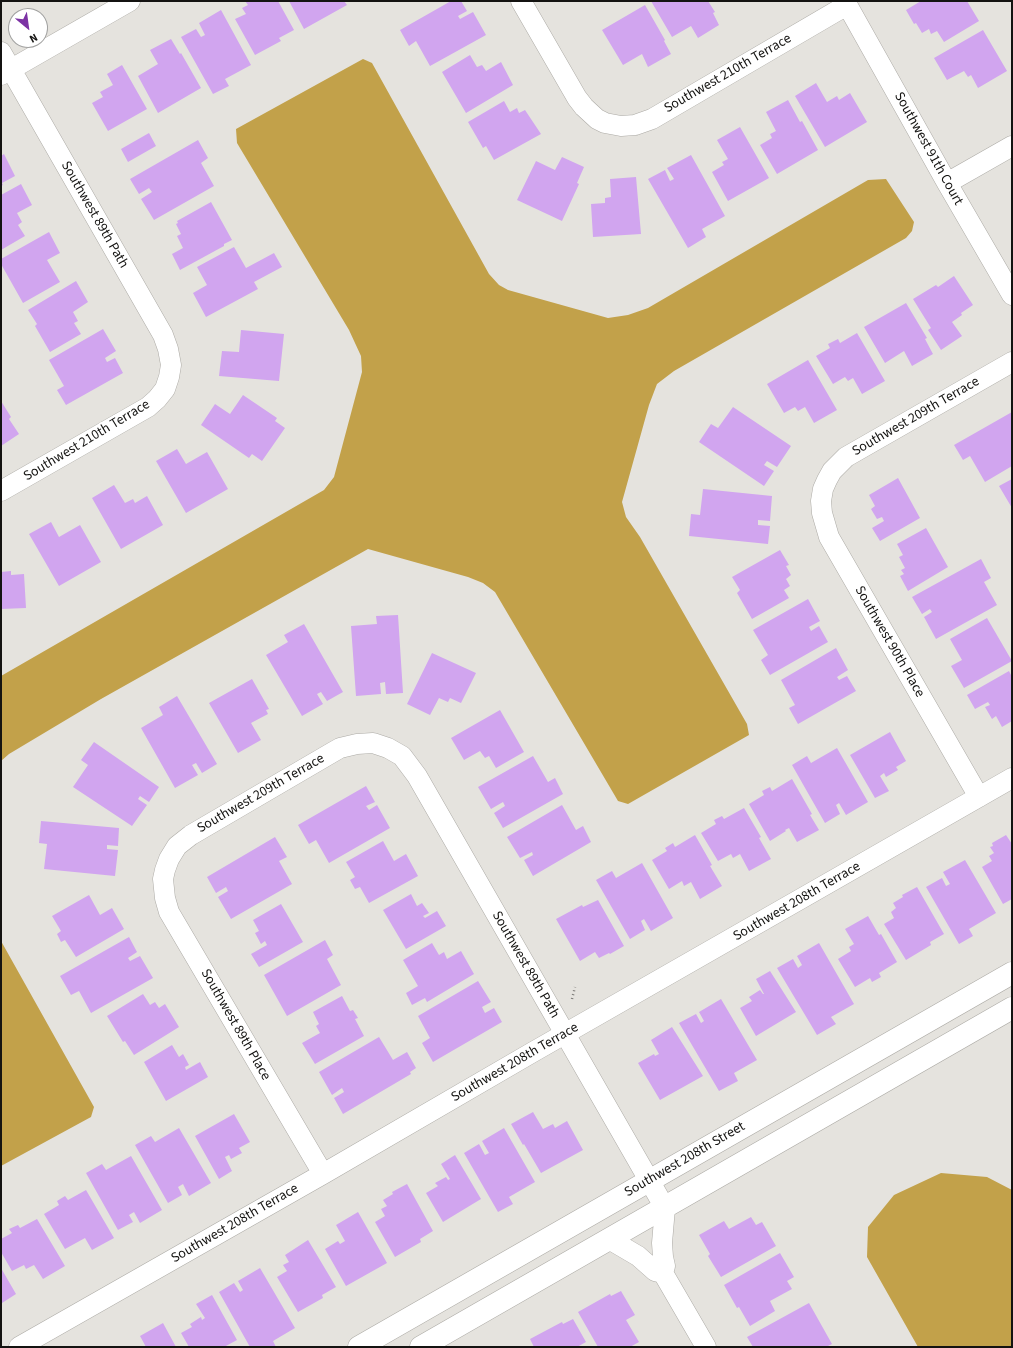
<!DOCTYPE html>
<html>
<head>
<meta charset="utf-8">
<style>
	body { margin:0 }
	#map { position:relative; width:1013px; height:1348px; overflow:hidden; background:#e5e3de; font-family:"Source Sans 3",sans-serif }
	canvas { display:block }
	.frame { position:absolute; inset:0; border:2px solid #141311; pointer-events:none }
	.north { position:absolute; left:8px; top:8px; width:40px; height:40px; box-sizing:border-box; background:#fff; border:1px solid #a1a1a0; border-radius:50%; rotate:151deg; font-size:11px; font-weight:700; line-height:16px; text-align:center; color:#141311 }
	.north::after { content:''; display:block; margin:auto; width:14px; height:18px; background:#7c32a4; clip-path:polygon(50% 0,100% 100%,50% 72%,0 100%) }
</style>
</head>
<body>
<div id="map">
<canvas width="1013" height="1348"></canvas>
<div class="frame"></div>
<div class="north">N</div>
</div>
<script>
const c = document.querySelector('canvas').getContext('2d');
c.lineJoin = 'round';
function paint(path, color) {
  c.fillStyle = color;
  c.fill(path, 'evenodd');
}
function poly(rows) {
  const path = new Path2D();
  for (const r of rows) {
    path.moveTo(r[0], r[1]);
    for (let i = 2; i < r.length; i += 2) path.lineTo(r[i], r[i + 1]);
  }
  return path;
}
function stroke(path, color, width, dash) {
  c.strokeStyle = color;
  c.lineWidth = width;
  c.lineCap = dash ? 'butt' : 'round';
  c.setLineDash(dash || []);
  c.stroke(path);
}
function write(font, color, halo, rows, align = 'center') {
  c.font = font + ' "Source Sans 3",sans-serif';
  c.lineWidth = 4;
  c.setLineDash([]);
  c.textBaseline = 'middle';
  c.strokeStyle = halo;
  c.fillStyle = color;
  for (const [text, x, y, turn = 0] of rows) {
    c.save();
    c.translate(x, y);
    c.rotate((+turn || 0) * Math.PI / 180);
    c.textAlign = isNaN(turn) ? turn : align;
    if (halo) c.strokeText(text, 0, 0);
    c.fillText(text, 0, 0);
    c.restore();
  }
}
paint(poly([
	[363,59,372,63,489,274,499,285,508,290,608,318,628,315,648,308,868,180,886,179,914,222,912,231,906,238,674,371,657,384,649,405,622,502,626,517,640,537,747,724,749,735,628,804,618,801,495,592,483,583,468,577,368,549,101,699,9,754,1,761,1,676,324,490,334,477,362,372,361,356,349,330,237,143,236,129],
	[1,941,94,1107,91,1117,1,1166],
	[941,1173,987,1177,1012,1190,1012,1347,918,1347,867,1257,868,1227,894,1195]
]), '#c2a14a');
paint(poly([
	[245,1,278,1,294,30,279,38,281,41,255,55,235,19,246,14,242,8,248,5],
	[289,1,344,1,347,5,304,29],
	[451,1,461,1,467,11,458,16,460,19,473,12,486,35,430,66,416,41,409,46,400,30],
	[651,1,708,1,715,12,713,13,719,25,698,38,691,26,672,37],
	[921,1,967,1,979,21,944,42,937,31,931,34,929,29,922,33,916,23,914,24,906,10],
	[645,5,665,40,664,41,671,54,648,67,642,54,623,65,602,30],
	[221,10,251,65,225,79,229,86,213,94,181,37,196,29,201,37,205,35,199,23],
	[983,30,1007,71,978,88,971,75,968,77,964,71,947,80,934,58],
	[171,39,180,54,181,53,201,88,158,113,138,76,158,64,150,50],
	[470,55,477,67,482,65,486,71,501,62,513,85,466,113,442,72],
	[122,65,147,109,108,131,92,103,103,97,100,92,113,85,107,74],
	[816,83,827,102,837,96,839,100,850,93,867,122,825,147,795,96],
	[788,100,800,122,802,121,818,150,777,174,760,145,772,138,770,134,776,131,766,112],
	[504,101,510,112,517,108,519,113,525,110,541,134,494,160,486,146,483,148,468,122],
	[740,127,769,178,728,201,712,172,724,165,722,162,728,159,717,140],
	[149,133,156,146,128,162,121,149],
	[198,140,208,158,201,163,214,186,154,220,141,199,152,192,149,188,139,194,130,179],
	[4,154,15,176,2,183,3,185,1,186,1,156],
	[691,155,725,216,702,229,706,237,688,248,648,179,665,170,670,181,674,179,667,168],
	[562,157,584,167,577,183,579,184,562,221,517,200,536,161,555,170],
	[636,177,641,234,593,237,591,204,605,203,605,198,611,197,610,179],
	[21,184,32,205,17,213,22,222,18,225,25,236,1,250,1,195],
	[211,202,232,240,224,244,224,246,180,270,172,254,183,248,177,236,181,234,176,224,178,223,177,221],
	[49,232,60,253,47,260,60,282,23,303,1,264,1,259],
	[234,247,246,268,274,253,282,267,254,282,258,289,206,317,193,293,207,285,197,267],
	[954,276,973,305,961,313,962,315,952,322,962,336,941,350,928,330,931,328,913,299,936,285,938,287],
	[76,281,88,302,73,312,78,321,74,323,81,334,50,352,35,326,37,324,28,310],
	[906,303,927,338,925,339,933,354,912,366,904,351,885,363,864,327],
	[103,329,116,351,105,358,107,362,115,358,123,373,66,405,57,390,64,386,49,360],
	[241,330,284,334,279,381,219,376,222,351,239,352],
	[857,333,885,381,862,394,853,378,848,381,845,377,833,384,816,356,830,348,828,344,838,339,840,343],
	[808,360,837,410,814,423,805,407,798,411,795,407,784,413,767,384],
	[243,395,277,418,275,421,285,428,262,461,252,454,249,458,201,425,215,404,230,414],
	[1,401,11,417,9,419,19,434,1,446],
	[733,407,791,446,777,467,767,461,764,465,774,471,764,486,699,442,711,424,718,428],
	[1012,412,1012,466,985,482,970,456,963,460,954,445],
	[177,449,186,464,207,452,228,489,186,513,156,461],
	[898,478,920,518,880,541,872,528,884,521,882,517,877,519,871,509,875,506,869,495],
	[1012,479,1012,508,999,486],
	[114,485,125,503,133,499,135,503,147,496,163,525,121,549,92,498],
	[703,489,772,496,770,521,758,520,758,525,770,526,768,544,689,536,691,514,700,515],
	[51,522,59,537,80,525,101,562,59,586,29,534],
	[926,528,948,567,908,591,900,576,904,574,901,570,905,568,899,557,903,555,897,544],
	[780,550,789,565,786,566,791,575,786,579,790,586,784,590,789,598,752,619,737,593,740,590,732,577],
	[981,559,991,578,984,582,997,605,936,639,924,617,932,612,930,609,922,614,912,597],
	[11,571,11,575,24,574,26,608,1,609,1,572],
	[808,599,820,621,809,627,811,631,819,626,828,642,770,675,761,660,768,655,753,630],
	[398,615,403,693,386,694,385,682,380,683,381,694,356,696,351,626,377,624,376,616],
	[987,618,1012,661,964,688,951,666,962,660,950,639],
	[304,624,343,692,327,701,321,692,317,694,323,704,302,716,266,655,288,642,284,635],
	[836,648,848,670,837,677,839,680,847,676,856,691,798,724,789,708,795,705,781,680],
	[432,653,476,673,461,703,450,698,448,702,439,698,430,715,407,704],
	[1009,671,1012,677,1012,721,1002,727,996,716,992,719,985,707,990,705,988,702,975,709,967,695],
	[252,679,269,709,266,710,268,714,251,723,261,740,238,753,209,703],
	[177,696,217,764,202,773,196,763,192,765,198,775,175,788,141,728,163,715,159,707],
	[500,710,524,752,496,768,489,756,485,758,480,751,464,760,451,738],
	[890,732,906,761,896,767,898,770,886,777,884,773,880,776,889,791,875,798,850,755],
	[94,742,159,787,149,802,140,796,138,799,147,805,132,826,73,787,88,765,81,760],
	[837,748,868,802,846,815,839,803,836,805,840,814,825,823,792,765,807,756,811,763],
	[533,756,548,782,555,778,563,794,503,828,494,813,505,806,503,802,491,809,478,787],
	[792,779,812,814,810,815,819,830,797,842,789,828,785,830,786,831,770,841,749,804,764,795,762,791,770,787,772,791],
	[366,786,375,802,366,806,369,810,377,805,390,828,329,863,316,840,309,844,298,825],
	[562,805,576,830,583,826,591,842,533,876,524,860,533,855,532,852,520,858,507,837],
	[744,808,761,837,759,838,771,859,749,871,740,854,733,858,731,854,718,861,701,833,716,824,714,820,722,816,724,819],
	[41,821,119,828,118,846,107,845,107,849,118,850,115,876,44,869,47,844,39,843],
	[695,835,712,865,710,866,722,886,700,899,691,882,684,886,682,881,669,889,652,860,667,851,665,848,673,843,675,847],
	[1006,835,1012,844,1012,899,1003,904,982,867,992,861,989,856,994,853,990,847,993,846,992,843],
	[275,837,287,857,279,861,292,884,231,919,218,897,228,891,226,887,216,893,207,877],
	[383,841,394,861,406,854,418,876,369,903,360,887,355,889,350,880,355,877,346,862],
	[965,860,996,913,969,929,973,936,959,944,926,887,942,878,946,886,950,884,943,872],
	[642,863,673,918,651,931,644,919,641,921,645,930,630,939,596,880,612,871,616,878],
	[917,887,944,934,930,942,931,945,906,960,884,924,894,918,891,912,896,908,893,903,903,897,902,895],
	[411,894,417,906,422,903,429,913,423,916,425,918,437,911,446,926,406,949,383,910],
	[89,895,100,915,112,908,124,929,76,957,65,940,61,942,57,934,61,931,52,916],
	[598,900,624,946,610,954,609,953,599,958,595,952,580,961,556,919,582,905,583,907],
	[281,904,303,942,259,967,251,954,267,945,265,941,261,944,255,933,259,931,253,920],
	[868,916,879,935,881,934,897,962,879,973,881,977,872,982,870,978,855,987,838,959,851,951,849,947,854,944,845,929],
	[129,937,137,952,128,958,130,961,140,956,153,978,91,1013,79,991,71,995,60,976],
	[325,940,333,955,327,959,341,985,287,1016,264,975],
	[432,943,439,955,444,952,447,959,461,951,474,974,427,1002,425,998,412,1005,406,993,418,986,403,960],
	[819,943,854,1004,831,1017,836,1024,817,1035,777,968,793,959,798,968,802,965,797,956],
	[770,971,796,1012,756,1036,740,1008,752,1001,749,997,760,990,763,994,764,994,756,979],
	[478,981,491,1002,482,1007,485,1013,494,1008,502,1022,433,1062,422,1043,430,1038,418,1016],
	[143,994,150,1005,155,1002,159,1008,165,1004,179,1027,134,1055,125,1041,123,1042,107,1016],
	[342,996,350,1011,353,1010,358,1018,355,1019,364,1036,315,1064,302,1043,320,1033,316,1026,319,1024,313,1012],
	[721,999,757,1060,734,1073,738,1081,719,1091,679,1023,696,1014,701,1023,704,1021,699,1012],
	[672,1027,703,1076,660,1100,638,1063,654,1054,655,1056,659,1054,651,1040],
	[379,1037,393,1060,407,1052,416,1068,410,1072,411,1074,343,1114,334,1098,344,1092,342,1088,332,1095,319,1072],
	[172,1045,179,1057,183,1054,189,1065,185,1067,186,1070,200,1062,208,1077,166,1101,144,1062],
	[533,1112,543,1129,553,1124,555,1128,567,1121,583,1150,541,1173,524,1144,523,1145,511,1124],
	[234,1114,250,1142,239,1148,242,1153,231,1159,229,1155,225,1157,232,1171,219,1179,195,1136],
	[179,1128,211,1183,189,1196,183,1184,178,1187,182,1195,168,1203,135,1145,151,1136,155,1142],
	[504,1128,535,1182,509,1197,513,1204,498,1212,464,1153,479,1144,485,1155,489,1153,482,1141],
	[455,1155,481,1199,443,1222,426,1193,438,1186,435,1183,446,1177,448,1180,450,1179,441,1164],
	[131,1156,162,1210,140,1223,134,1212,129,1215,133,1222,118,1230,86,1173,102,1164,106,1170],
	[407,1184,433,1231,420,1239,421,1242,395,1257,375,1222,385,1216,381,1209,387,1206,383,1200,393,1194,392,1192],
	[86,1190,114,1238,92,1250,85,1238,65,1249,44,1214,59,1205,57,1201,65,1196,68,1200],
	[358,1212,387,1263,346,1286,325,1249,338,1241,340,1244,345,1241,336,1225],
	[751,1217,756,1225,762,1222,776,1246,721,1277,708,1256,710,1254,699,1235,724,1221,729,1229],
	[37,1219,65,1266,43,1279,34,1265,26,1269,24,1265,12,1271,1,1252,1,1239,12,1233,9,1229,18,1225,20,1228],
	[308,1240,336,1287,322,1295,323,1298,298,1312,277,1277,287,1271,283,1265,289,1262,285,1255],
	[780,1253,794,1277,787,1281,792,1289,770,1301,775,1311,750,1326,739,1307,737,1308,724,1285],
	[1,1268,16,1294,2,1303,1,1302],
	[260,1268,295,1328,273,1341,276,1347,250,1347,219,1292,234,1283,240,1292,243,1290,238,1281],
	[621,1291,635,1315,626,1320,639,1342,630,1347,598,1347,578,1312,610,1294,611,1296],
	[212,1295,237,1340,224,1347,189,1347,181,1333,192,1327,190,1324,201,1317,202,1320,205,1318,196,1304],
	[809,1303,832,1344,826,1347,753,1347,747,1337],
	[573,1319,586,1342,577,1347,534,1347,530,1339,562,1322,563,1324],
	[163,1323,176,1347,146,1347,140,1336]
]), '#d1a5ef');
const street = poly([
	[521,1,577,98,584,107,597,119,605,123,621,126,635,125,652,119,847,5],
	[845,1,947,183,1012,295],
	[1,52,163,335,168,349,171,365,169,377,165,389,157,399,148,407,1,491],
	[1,75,130,1],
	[947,183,1012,146],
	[979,797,829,537,822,513,821,501,823,489,827,480,832,471,846,457,1012,362],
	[323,1174,169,912,165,898,163,879,165,870,169,859,177,846,191,835,333,752,340,748,357,744,373,743,388,748,402,756,417,776,665,1208,662,1243,663,1257,665,1266,663,1273,706,1347],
	[609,1239,638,1256,655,1271,663,1273],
	[19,1347,323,1174,533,1052,1012,778]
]);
const secondary = poly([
	[359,1347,1012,973],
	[421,1347,1012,1008]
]);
stroke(street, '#acaaa5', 21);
stroke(secondary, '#acaaa5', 23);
stroke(poly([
	[572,999,575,987]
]), '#7e7c79', 2.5, [1, 3]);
stroke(street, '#fff', 20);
stroke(secondary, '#fff', 22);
write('14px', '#141311', '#fff', [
	["Southwest 210th Terrace",728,74,-30],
	["Southwest 91th Court",928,149,61],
	["Southwest 89th Path",94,215,60],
	["Southwest 209th Terrace",916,417,-30],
	["Southwest 210th Terrace",87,441,-31],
	["Southwest 90th Place",889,642,60],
	["Southwest 209th Terrace",261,794,-30],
	["Southwest 208th Terrace",797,902,-30],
	["Southwest 89th Path",525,965,60],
	["Southwest 89th Place",235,1025,60],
	["Southwest 208th Terrace",515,1063,-30],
	["Southwest 208th Street",685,1160,-30],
	["Southwest 208th Terrace",235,1224,-30]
]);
</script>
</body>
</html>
